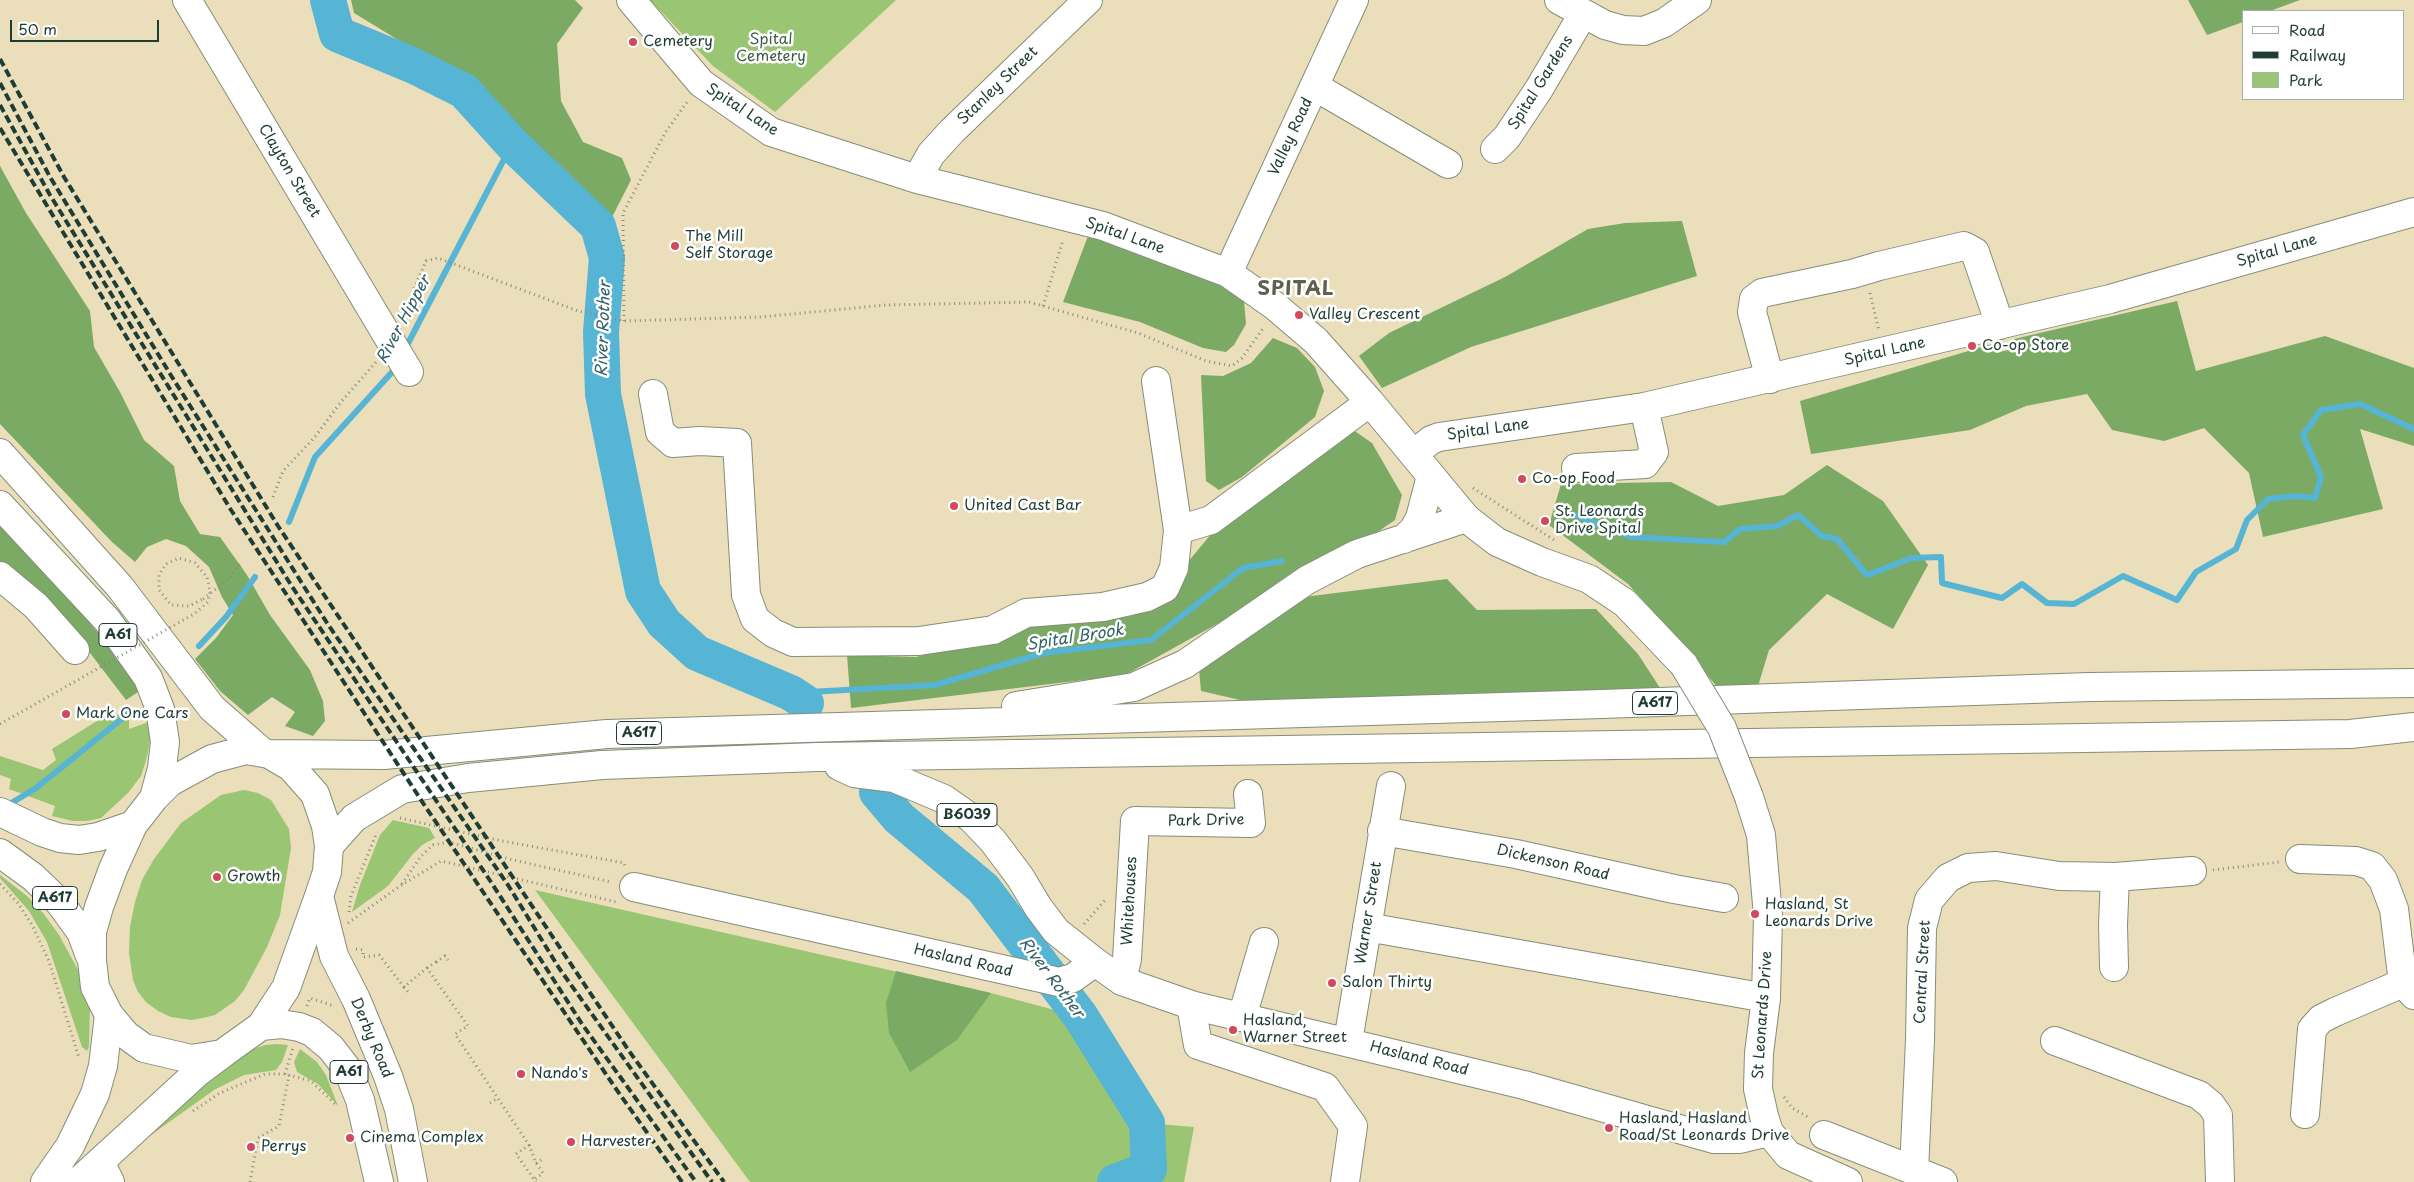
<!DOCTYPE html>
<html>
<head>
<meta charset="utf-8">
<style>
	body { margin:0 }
	#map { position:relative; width:2414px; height:1182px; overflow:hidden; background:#ebdebb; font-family:"Playpen Sans",sans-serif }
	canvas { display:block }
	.legend { position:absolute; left:2242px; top:10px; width:162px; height:90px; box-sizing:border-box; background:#fff; border:1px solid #a5b1ae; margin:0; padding:6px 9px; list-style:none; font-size:15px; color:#1f3d34 }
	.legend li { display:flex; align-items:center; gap:10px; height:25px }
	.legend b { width:25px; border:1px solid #a5b1ae }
	.scale { position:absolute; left:10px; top:20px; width:149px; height:22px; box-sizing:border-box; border:2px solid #1f3d34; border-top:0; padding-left:6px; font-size:15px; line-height:18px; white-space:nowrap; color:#1f3d34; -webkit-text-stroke:4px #fff; paint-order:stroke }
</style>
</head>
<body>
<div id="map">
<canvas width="2414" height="1182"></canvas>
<ul class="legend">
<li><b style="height:6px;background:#fff"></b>Road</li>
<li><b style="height:6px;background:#1f3d34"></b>Railway</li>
<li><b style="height:14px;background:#9ac572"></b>Park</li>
</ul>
<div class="scale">50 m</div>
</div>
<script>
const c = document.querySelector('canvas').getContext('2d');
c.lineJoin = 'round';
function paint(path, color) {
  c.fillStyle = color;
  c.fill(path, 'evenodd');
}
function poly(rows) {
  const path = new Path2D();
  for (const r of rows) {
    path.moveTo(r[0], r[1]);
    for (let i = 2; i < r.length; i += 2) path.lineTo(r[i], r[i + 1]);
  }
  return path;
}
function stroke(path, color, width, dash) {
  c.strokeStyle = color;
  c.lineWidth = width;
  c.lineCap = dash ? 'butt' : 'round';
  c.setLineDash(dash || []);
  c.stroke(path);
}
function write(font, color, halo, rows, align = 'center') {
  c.font = font + ' "Playpen Sans",sans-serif';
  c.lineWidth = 5;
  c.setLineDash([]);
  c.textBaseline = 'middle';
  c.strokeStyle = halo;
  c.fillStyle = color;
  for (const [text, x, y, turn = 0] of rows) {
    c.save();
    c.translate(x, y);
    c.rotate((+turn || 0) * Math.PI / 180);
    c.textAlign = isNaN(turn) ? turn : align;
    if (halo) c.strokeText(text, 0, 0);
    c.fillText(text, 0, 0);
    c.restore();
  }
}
paint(poly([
	[650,0,896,0,775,112,713,66],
	[129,713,129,729,149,722,150,740,147,757,141,776,128,793,101,818,87,821,73,821,52,816,55,806,9,789,11,779,0,775,0,756,43,770,56,760,52,749,105,716],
	[244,790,258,793,271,800,289,829,291,848,280,915,267,947,244,990,235,1001,215,1015,203,1018,191,1020,171,1017,158,1011,146,1002,138,992,133,980,129,953,130,927,135,902,142,880,154,859,181,823,221,795],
	[393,820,429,828,435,838,422,845,413,854,388,886,352,912,360,885,380,835],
	[0,875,27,896,43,913,59,935,77,968,86,989,90,1004,89,1047,87,1051,82,1047,47,942,29,911,0,878],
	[535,890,991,993,1081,1017,1147,1123,1194,1127,1184,1182,750,1182],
	[277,1044,288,1045,282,1062,276,1070,244,1075,214,1090,151,1135,146,1130,188,1093,251,1050,265,1045],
	[300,1049,317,1062,326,1075,338,1106,318,1084,297,1072,294,1062]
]), '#9ac572');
paint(poly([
	[351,0,575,0,583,8,557,44,561,101,583,142,622,158,631,180,607,227,506,127,473,90,436,63,354,13],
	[2188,0,2300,0,2270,11,2243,11,2243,22,2207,35],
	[0,166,26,213,90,311,94,347,120,392,144,440,174,466,180,501,200,534,220,537,247,575,270,615,310,670,323,701,325,721,313,736,285,726,295,712,272,697,248,715,220,691,195,659,216,638,233,615,222,597,209,567,186,546,166,539,147,547,135,562,112,542,0,424],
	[1682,221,1697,276,1471,347,1382,388,1359,356,1389,333,1505,277,1588,229,1625,223],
	[1088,236,1219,285,1244,301,1246,324,1234,345,1226,352,1203,348,1140,322,1063,302],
	[2177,301,2196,371,2325,336,2414,368,2414,446,2360,429,2383,509,2263,537,2249,473,2204,428,2164,441,2112,430,2087,394,2026,406,1970,430,1811,454,1800,401,1992,344,1999,352,2014,349,2014,339],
	[1273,338,1297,348,1315,367,1324,391,1315,417,1242,477,1219,490,1206,481,1201,375,1223,376,1251,363],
	[1349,427,1372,443,1402,495,1395,520,1373,535,1244,609,1125,675,851,708,847,655,916,657,1040,624,1148,610,1212,533],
	[1827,465,1883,501,1928,565,1893,629,1827,594,1769,650,1758,686,1718,688,1669,629,1628,584,1549,525,1561,484,1671,482,1718,506,1784,495],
	[0,521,63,591,132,674,141,690,126,700,61,615,0,565],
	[1447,579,1477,610,1596,609,1638,654,1662,691,1249,702,1201,691,1199,669,1296,598],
	[896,971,991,993,957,1040,910,1072,889,1033,886,1003]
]), '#7baa64');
stroke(poly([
	[404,351,512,144],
	[1575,515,1631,537,1724,542,1740,529,1777,526,1798,515,1822,536,1837,539,1867,575,1912,558,1941,557,1942,583,2002,598,2022,584,2047,603,2074,604,2123,576,2177,600,2196,572,2236,549,2247,520,2268,499,2295,496,2315,498,2321,477,2303,435,2321,410,2360,404,2414,429],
	[289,522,315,457,393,371,397,364],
	[199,646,226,617,255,577],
	[791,693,935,685,1044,653,1151,640,1243,568,1282,561],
	[5,807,36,788,129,713]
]), '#56b4d4', 6);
stroke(poly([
	[328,0,337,34,412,65,464,91,512,144,598,226,607,258,601,332,603,394,643,591,664,623,697,653,791,693,806,703],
	[877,792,899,818,983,888,1081,1017,1147,1123,1149,1169,1115,1182]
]), '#56b4d4', 36);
const minor = poly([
	[187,0,409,372],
	[631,0,701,83,771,132,917,179,1103,226,1228,273,1275,306,1316,341,1370,402,1466,518],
	[1559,0,1605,25,1623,30,1644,31,1664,23,1697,0],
	[1314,86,1448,164],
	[1495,149,1507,137,1539,89,1583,14],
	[917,179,931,154,952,131,1088,0],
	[1228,273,1354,0],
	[1770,379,1752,312,1754,299,1762,293,1852,274,1879,266,1964,246,1975,252,2000,325],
	[1156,381,1178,530],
	[653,394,660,432,673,443,700,441,737,443,746,595,755,619,773,633,793,642,919,641,993,630,1026,613,1103,607,1147,597,1165,588,1174,568,1178,530,1211,520,1370,402],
	[1414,454,1431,440,1439,437,1644,407,2110,299,2414,212],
	[1576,468,1645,464,1654,452,1644,407],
	[0,576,36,606,75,650],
	[1382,831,1516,854,1674,889,1724,898],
	[2300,859,2356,861,2372,866,2383,880,2394,909,2403,983,2414,995],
	[634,887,1059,982,1073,978,1095,962],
	[1367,927,1766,998],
	[2114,967,2113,925,2115,877],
	[1122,981,1127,959,1135,821,1251,823,1248,794],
	[1191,1005,1198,1045,1325,1087,1353,1126,1345,1182],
	[1242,1017,1264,942],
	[1348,1041,1391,786],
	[2055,1041,2199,1095,2211,1105,2218,1115,2220,1182],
	[2305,1114,2312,1029,2321,1019,2335,1012,2403,983],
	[1824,1135,1943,1182],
	[100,1162,110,1182],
	[1914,1171,1920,1040,1922,928,1929,900,1948,878,1968,868,1996,866,2059,876,2115,877,2192,871],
	[45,1182,70,1146,95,1094,103,1066,109,1015],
	[74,1182,81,1179,198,1072,222,1054]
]);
const major = poly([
	[1466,518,1497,542,1542,562,1589,579,1625,603,1684,665],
	[1749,797,1761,835,1768,916,1766,998,1759,1053,1758,1089,1764,1116,1769,1132,1788,1155,1848,1182],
	[1095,962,1122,981,1191,1005,1524,1085,1714,1139,1740,1139,1769,1132]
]);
const highway = poly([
	[0,453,120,587,212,708,260,750],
	[0,505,107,620,148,678,160,709,165,742,162,768,154,798],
	[1404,539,1414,529,1420,518,1431,476],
	[1016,706,1134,687,1185,664,1307,580,1357,554,1466,518],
	[246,750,269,754,291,767,315,794,326,826,329,846,327,872,319,896,286,988,261,1026,222,1054,204,1057,191,1059,144,1048,126,1035,109,1015,95,987,92,960,92,932,99,907,113,869,133,825,154,798,170,782,212,759,246,750],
	[269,754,384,755,607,734,1602,704,2089,687,2414,683],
	[839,766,854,773,894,778,944,799,971,818,993,841,1020,877,1038,907,1056,931,1095,962],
	[0,812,42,832,60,838,79,840,98,837,133,825],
	[329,846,354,818,402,789,468,778,602,765,817,757,2350,734,2414,727],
	[0,853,33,877,60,903,81,932,90,956],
	[319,896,334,956,356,999,388,1076,399,1109,413,1182],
	[261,1026,281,1024,299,1027,312,1032,331,1048,348,1070,360,1100,379,1182]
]);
stroke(minor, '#858e78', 30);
stroke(major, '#858e78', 30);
stroke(highway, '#858e78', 30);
stroke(poly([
	[1870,293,1879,331],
	[1043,306,1063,240],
	[402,316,426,261,438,258,578,311,624,321,761,317,886,305,1029,302,1138,333,1206,361,1232,366,1242,358,1264,327],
	[624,321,623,213,665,133,687,102],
	[1473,488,1554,540],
	[273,497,283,471,314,438,341,402,376,362],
	[203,599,230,578,241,562],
	[400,818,497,840,624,863,625,866],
	[2213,870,2279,862],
	[0,884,18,903,32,925,49,961,79,1058],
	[402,884,421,856,433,845,449,842,509,859,611,882],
	[349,912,351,896,377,832],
	[348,923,400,886,441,861,616,902],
	[1084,924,1107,898],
	[356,949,363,950,363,957,379,955,404,987,427,968,468,1026,455,1034,529,1145,516,1154,536,1182],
	[436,962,445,956,448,960],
	[427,968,436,962,434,959],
	[404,987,408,992],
	[307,1006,310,998,334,1006],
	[285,1074,293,1048],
	[1784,1097,1792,1108,1810,1118],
	[490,1103,498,1098],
	[193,1111,220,1093,265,1074,285,1074,311,1081,335,1104],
	[529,1145,536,1163,543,1173,534,1180],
	[536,1163,543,1159],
	[250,1182,258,1138,279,1126,289,1075]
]), '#858e78', 3, [1, 4]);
stroke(minor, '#fff', 28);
stroke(major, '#fff', 28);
stroke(highway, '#fff', 28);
stroke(poly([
	[0,59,64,177,278,526,629,1051,724,1182],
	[0,83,50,177,172,377,327,623,508,885,559,968,712,1182],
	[0,105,50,195,291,585,491,882,582,1024,696,1182],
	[0,128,231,510,425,806,614,1086,682,1182]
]), '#1f3d34', 4, [8, 4]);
const majorBridge = poly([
	[1684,665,1722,728,1749,797]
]);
stroke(majorBridge, '#858e78', 30, []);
stroke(poly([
	[0,724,194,614,208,602,210,591,207,577,195,563,179,558,166,564,159,575,159,590,171,605,189,606,203,599]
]), '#858e78', 3, [1, 4]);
stroke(majorBridge, '#fff', 28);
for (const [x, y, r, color] of [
	[633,42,5,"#d1495b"],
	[675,246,5,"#d1495b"],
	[1299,315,5,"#d1495b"],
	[1972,346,5,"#d1495b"],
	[1522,479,5,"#d1495b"],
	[954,506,5,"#d1495b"],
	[1545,521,5,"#d1495b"],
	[66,714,5,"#d1495b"],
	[217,877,5,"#d1495b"],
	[1755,914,5,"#d1495b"],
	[1332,983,5,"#d1495b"],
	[1233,1030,5,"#d1495b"],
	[521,1074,5,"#d1495b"],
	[1609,1128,5,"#d1495b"],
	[350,1138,5,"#d1495b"],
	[571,1142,5,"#d1495b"],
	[251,1147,5,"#d1495b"]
]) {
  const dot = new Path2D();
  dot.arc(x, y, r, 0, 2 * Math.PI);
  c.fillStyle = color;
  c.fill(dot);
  stroke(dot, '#fff', 2);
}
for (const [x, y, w] of [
	[118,635,38],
	[1655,703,45],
	[639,733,45],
	[967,815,60],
	[55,898,45],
	[349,1072,38]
]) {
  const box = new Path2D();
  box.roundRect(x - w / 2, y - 11.5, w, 23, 4);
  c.fillStyle = '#fff';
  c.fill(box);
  stroke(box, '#1f3d34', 1);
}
write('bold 14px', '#1f3d34', null, [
	["A61",118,635],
	["A617",1655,703],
	["A617",639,733],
	["B6039",967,815],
	["A617",55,898],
	["A61",349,1072]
]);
write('15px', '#3e5f44', '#fff', [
	["Spital",771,40],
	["Cemetery",771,57]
]);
write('15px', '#1f3d34', '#fff', [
	["Cemetery",643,42],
	["The Mill",685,237],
	["Self Storage",685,254],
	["Valley Crescent",1309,315],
	["Co-op Store",1982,346],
	["Co-op Food",1532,479],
	["United Cast Bar",964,506],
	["St. Leonards",1555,512],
	["Drive Spital",1555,529],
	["Mark One Cars",76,714],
	["Growth",227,877],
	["Hasland, St",1765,905],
	["Leonards Drive",1765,922],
	["Salon Thirty",1342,983],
	["Hasland,",1243,1021],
	["Warner Street",1243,1038],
	["Nando's",531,1074],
	["Hasland, Hasland",1619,1119],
	["Road/St Leonards Drive",1619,1136],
	["Cinema Complex",360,1138],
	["Harvester",581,1142],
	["Perrys",261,1147]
], 'left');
write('15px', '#1f3d34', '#fff', [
	["Spital Gardens",1541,83,-58],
	["Stanley Street",998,86,-44],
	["Spital Lane",742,110,33],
	["Valley Road",1291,137,-65],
	["Clayton Street",289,171,59],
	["Spital Lane",1125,236,19],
	["Spital Lane",2277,251,-16],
	["Spital Lane",1885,352,-13],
	["Spital Lane",1488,430,-8],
	["Park Drive",1206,821,-1],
	["Dickenson Road",1553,863,13],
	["Whitehouses",1130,901,-87],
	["Warner Street",1369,913,-81],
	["Hasland Road",963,961,13],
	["Central Street",1923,972,-87],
	["St Leonards Drive",1763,1015,-86],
	["Derby Road",371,1038,67],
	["Hasland Road",1419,1059,14]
]);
write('italic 16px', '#306164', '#fff', [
	["River Hipper",404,320,-62],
	["River Rother",604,329,-88],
	["Spital Brook",1075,638,-9],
	["River Rother",1051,978,53]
]);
c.letterSpacing = '1px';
write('bold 20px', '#60604e', '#fff', [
	["SPITAL",1296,289]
]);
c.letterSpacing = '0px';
</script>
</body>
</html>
